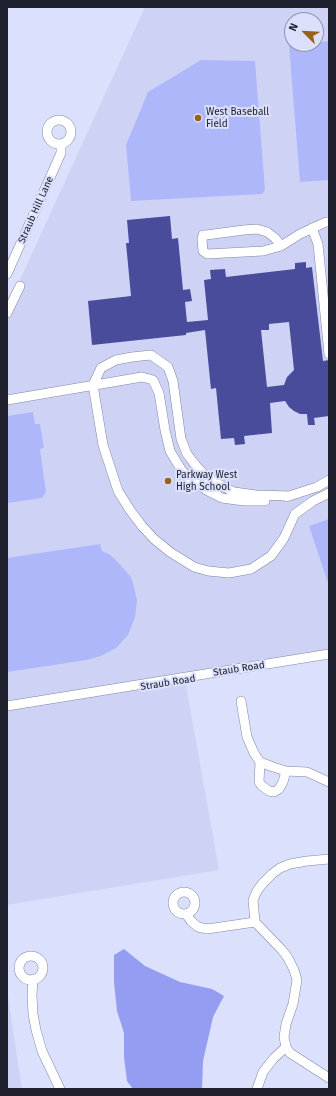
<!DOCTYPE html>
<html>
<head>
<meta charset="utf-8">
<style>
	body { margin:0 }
	#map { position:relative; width:336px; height:1096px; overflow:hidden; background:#dbe0fc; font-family:"Fira Sans",sans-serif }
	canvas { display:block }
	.frame { position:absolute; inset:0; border:8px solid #20212e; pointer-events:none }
	.north { position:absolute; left:284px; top:12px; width:40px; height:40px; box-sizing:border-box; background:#dbe0fc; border:1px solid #9094aa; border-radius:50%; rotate:294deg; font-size:11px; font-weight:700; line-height:16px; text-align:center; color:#20212e }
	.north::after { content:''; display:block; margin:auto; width:14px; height:18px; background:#976219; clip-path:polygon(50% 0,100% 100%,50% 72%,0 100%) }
</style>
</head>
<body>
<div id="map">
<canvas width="336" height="1096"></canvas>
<div class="frame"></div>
<div class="north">N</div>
</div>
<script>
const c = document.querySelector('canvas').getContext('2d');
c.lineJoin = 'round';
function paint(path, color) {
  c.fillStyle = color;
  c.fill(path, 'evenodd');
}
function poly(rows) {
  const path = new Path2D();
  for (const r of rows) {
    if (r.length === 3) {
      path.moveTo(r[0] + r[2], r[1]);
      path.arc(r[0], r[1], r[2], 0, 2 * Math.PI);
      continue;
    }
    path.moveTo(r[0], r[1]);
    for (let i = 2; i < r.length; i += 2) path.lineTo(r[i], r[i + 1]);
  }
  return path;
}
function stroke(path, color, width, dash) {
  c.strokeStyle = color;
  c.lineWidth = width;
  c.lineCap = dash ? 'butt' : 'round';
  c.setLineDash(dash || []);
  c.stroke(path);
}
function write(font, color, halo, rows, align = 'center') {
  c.font = font + ' "Fira Sans",sans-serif';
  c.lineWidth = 4;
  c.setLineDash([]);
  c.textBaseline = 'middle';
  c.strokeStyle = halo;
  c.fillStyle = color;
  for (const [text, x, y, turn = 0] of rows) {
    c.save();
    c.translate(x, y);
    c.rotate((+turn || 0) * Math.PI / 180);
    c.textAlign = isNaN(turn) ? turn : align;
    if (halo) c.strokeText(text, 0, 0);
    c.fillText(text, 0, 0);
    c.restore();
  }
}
paint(poly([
	[145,7,329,7,329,654,184,674,219,870,7,905,7,308],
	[292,20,316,20,316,44,292,44],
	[7,990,22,1089,7,1089]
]), '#ced3f6');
paint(poly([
	[329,41,329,180,300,182,289,45,316,44,316,43],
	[201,60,255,61,265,190,262,194,131,201,126,145,148,92],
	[33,412,35,424,40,424,44,448,40,449,46,492,42,498,7,503,7,416],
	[329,519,329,586,309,526],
	[100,544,102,551,109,554,115,559,131,577,134,587,137,600,135,617,128,635,116,648,101,656,87,660,7,672,7,558]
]), '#afb7fb');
paint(poly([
	[124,949,145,966,180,982,212,989,224,996,213,1017,203,1061,202,1089,133,1089,127,1081,124,1057,124,1033,117,1011,114,982,114,955]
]), '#959df3');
paint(poly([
	[170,216,172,239,178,238,183,290,190,289,192,301,185,302,187,322,208,320,204,280,211,279,210,270,225,269,226,277,295,269,295,263,306,262,306,268,312,267,323,361,329,360,329,416,314,418,315,425,308,425,307,414,300,414,294,411,289,407,285,401,270,403,272,433,244,436,245,444,235,445,234,438,221,439,216,388,211,389,205,330,186,333,186,335,92,345,88,301,131,296,126,243,129,243,127,220],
	[289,322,294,370,287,377,284,385,267,387,261,330,269,330,269,324]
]), '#494c9a');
const minor = poly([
	[59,132,12],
	[312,228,318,244,329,354],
	[281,246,275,238,267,232,257,229,244,230,206,235,203,235,202,239,203,251,207,254,263,251,281,246,300,234,326,222,329,222],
	[7,274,61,153,61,144],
	[7,313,20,286],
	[7,400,142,377,153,380,159,393,165,430,170,451,182,471,191,480,208,491,222,498,244,501,265,501],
	[290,496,256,495,234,492,222,486,208,478,197,467,187,454,181,439,173,381,168,367,151,355,132,357,116,360,101,368,93,385,103,445,118,491,130,510,142,526,154,539,170,552,194,567,208,571,229,573,251,569,271,556,284,538,295,514,313,501,329,493],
	[286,497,317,487,329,480],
	[241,701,247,737,254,753,260,762,273,767,286,771,307,772,329,782],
	[7,706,329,654],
	[260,762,259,782,262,786,269,791,274,792,279,789,283,782,286,771],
	[184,903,11],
	[186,914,191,921,198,927,207,929,255,922],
	[255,922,282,950,288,958,294,970,297,980,293,1004,286,1024,284,1037,286,1047,290,1053,329,1078],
	[255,922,253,900,257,891,263,883,272,874,280,868,290,864,307,861,329,859],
	[31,968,12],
	[33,979,32,995,33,1014,36,1030,42,1051,60,1089],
	[257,1089,263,1072,274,1058,286,1047]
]);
stroke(minor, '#8085a5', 10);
stroke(minor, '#fff', 9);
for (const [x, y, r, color] of [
	[198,118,4,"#976219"],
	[168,481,4,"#976219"]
]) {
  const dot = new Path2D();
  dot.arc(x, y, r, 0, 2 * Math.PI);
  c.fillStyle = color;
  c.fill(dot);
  stroke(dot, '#dbe0fc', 1.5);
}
write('10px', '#20212e', '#dbe0fc', [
	["West Baseball",206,112],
	["Field",206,124],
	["Parkway West",176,475],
	["High School",176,487]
], 'left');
write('10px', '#20212e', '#dbe0fc', [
	["Straub Hill Lane",36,210,-66],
	["Staub Road",239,669,-9],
	["Straub Road",168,683,-9]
]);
</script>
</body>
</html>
